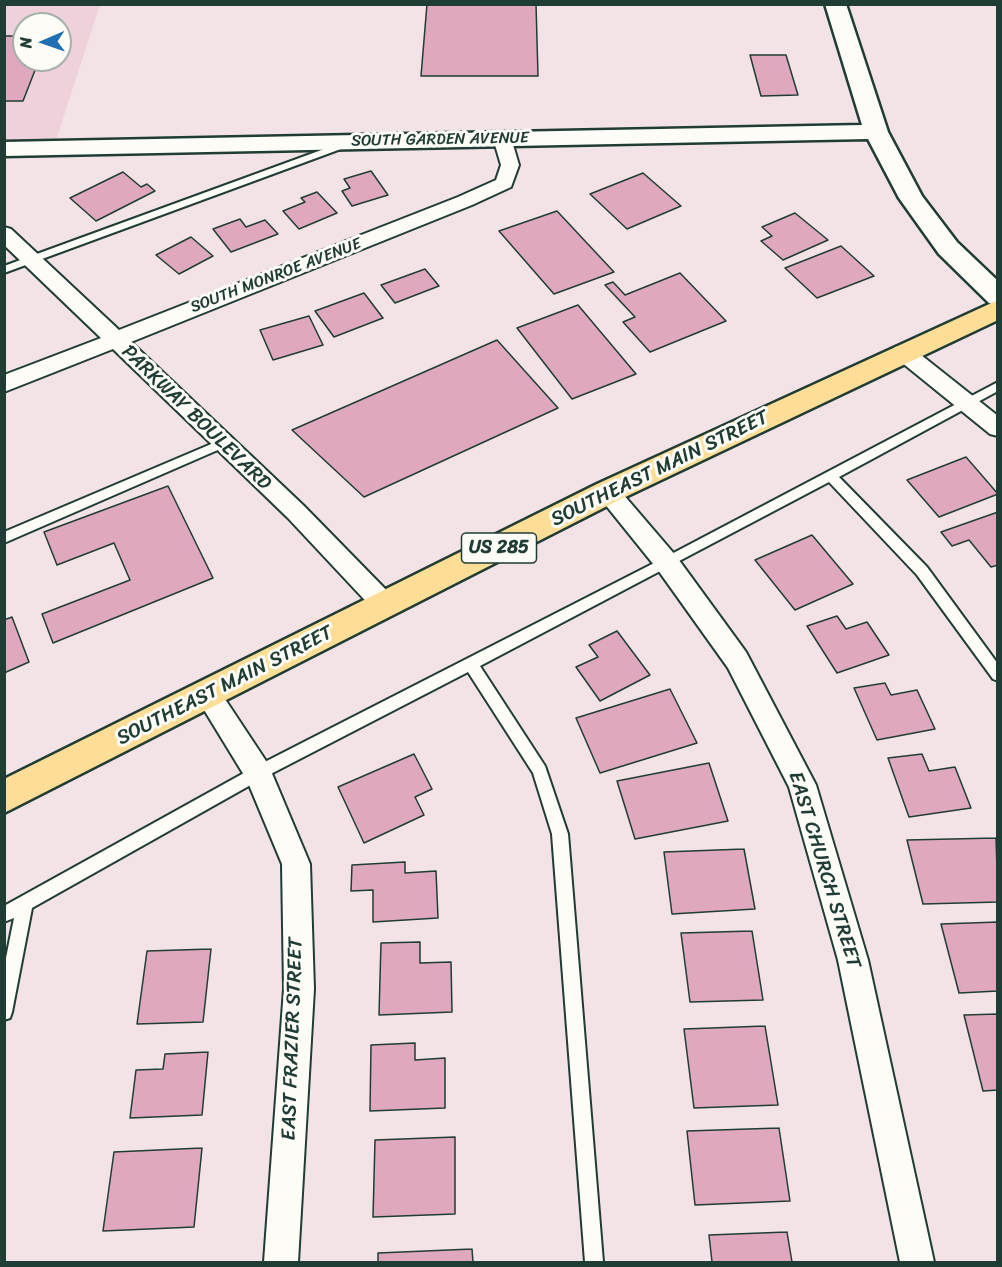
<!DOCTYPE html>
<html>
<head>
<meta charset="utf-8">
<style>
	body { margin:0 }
	#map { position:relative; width:1002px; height:1267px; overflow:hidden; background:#f4e3e6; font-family:Sriracha,sans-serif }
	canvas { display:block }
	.frame { position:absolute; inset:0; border:6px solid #1f3d34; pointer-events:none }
	.north { position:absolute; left:12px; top:12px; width:60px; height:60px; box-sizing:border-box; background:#fdfcf7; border:2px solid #a4b0a9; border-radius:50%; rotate:268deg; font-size:16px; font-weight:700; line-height:24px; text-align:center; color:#1f3d34 }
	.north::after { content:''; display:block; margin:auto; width:21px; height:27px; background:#1f6fb2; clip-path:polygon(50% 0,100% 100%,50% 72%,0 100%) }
</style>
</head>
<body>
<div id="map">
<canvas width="1002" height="1267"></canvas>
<div class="frame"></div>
<div class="north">N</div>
</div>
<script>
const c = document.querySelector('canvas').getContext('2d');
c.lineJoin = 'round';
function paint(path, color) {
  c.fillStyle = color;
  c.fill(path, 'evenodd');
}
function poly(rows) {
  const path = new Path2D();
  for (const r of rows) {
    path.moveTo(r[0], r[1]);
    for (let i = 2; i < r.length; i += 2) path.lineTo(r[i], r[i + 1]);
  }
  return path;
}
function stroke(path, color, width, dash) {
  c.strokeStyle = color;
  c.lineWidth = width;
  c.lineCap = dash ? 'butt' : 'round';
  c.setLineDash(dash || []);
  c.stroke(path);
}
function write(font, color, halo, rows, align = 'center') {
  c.font = font + ' Sriracha,sans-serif';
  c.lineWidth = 6;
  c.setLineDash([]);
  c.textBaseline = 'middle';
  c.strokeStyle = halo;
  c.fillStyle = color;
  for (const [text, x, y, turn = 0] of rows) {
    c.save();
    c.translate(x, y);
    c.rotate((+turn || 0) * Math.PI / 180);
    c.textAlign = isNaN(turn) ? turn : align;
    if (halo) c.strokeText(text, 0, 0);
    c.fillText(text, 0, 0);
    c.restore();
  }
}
paint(poly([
	[4,5,100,5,55,143,5,143],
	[24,24,60,24,60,60,24,60]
]), '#eed1da');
const building = poly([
	[427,4,536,4,538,76,421,76,427,4],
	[4,36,24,36,24,60,39,60,23,101,4,101,4,36],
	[750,55,786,55,798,95,761,96,750,55],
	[371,171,388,195,352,206,342,191,350,188,344,179,371,171],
	[123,172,141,187,147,184,155,191,96,221,70,198,123,172],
	[643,173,681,206,627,229,590,194,643,173],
	[317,192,337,213,299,229,283,211,305,202,301,198,317,192],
	[557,211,614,272,554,294,499,231,557,211],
	[795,213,828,240,783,260,761,241,772,236,762,227,795,213],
	[240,219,246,227,265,220,278,234,231,252,213,229,240,219],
	[191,237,213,256,179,274,156,255,191,237],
	[841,246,874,276,817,298,785,268,841,246],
	[425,269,439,286,395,303,381,285,425,269],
	[680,273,726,321,650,352,623,322,635,317,605,285,613,282,625,295,680,273],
	[364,293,383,318,334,337,315,311,364,293],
	[578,305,636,374,572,399,517,328,578,305],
	[309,316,323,345,273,360,260,330,309,316],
	[497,340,558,408,364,497,292,430,497,340],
	[966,457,998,494,939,517,907,480,966,457],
	[168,486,213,578,53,643,42,614,130,580,114,543,57,565,44,532,168,486],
	[998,512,998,565,991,567,969,540,952,546,941,532,998,512],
	[812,535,853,584,795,610,755,560,812,535],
	[837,616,846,629,867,622,889,655,837,673,807,626,837,616],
	[12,617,29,662,4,673,4,620,12,617],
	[617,631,650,675,600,701,576,667,598,657,589,645,617,631],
	[885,683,891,695,917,690,935,729,877,740,854,688,885,683],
	[670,689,697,743,600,773,576,718,670,689],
	[414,754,432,789,415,797,424,815,364,843,338,787,414,754],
	[922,754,929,771,955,767,971,808,909,817,888,758,922,754],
	[709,763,728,821,635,839,617,781,709,763],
	[996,838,998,902,923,904,907,840,996,838],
	[744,849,755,909,672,914,664,852,744,849],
	[405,862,405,873,436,871,438,918,373,922,373,890,351,891,352,865,405,862],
	[998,922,998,991,959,993,941,924,998,922],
	[752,931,763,1000,690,1002,681,933,752,931],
	[420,942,420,963,451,962,452,1012,379,1015,381,943,420,942],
	[211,949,203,1022,137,1024,147,951,211,949],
	[998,1014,998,1090,983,1091,964,1015,998,1014],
	[765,1026,778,1105,694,1108,684,1029,765,1026],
	[415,1043,415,1060,445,1058,445,1108,370,1111,371,1045,415,1043],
	[208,1052,202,1115,130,1118,136,1070,163,1069,165,1054,208,1052],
	[779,1128,790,1201,695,1205,687,1131,779,1128],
	[455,1137,455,1214,373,1217,375,1140,455,1137],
	[202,1148,194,1227,103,1231,114,1152,202,1148],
	[787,1232,792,1262,712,1262,709,1235,787,1232],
	[472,1249,473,1262,378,1262,378,1253,472,1249]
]);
paint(building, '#dfa8be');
stroke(building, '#1f3d34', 1.5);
const service = poly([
	[346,141,349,142,349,146,4,273,4,266,346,141],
	[998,382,998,391,839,477,927,567,998,664,998,681,993,679,917,575,829,482,480,666,545,766,568,834,603,1262,585,1262,552,834,533,773,468,672,263,778,32,908,12,1012,10,1018,4,1020,4,968,14,918,4,922,4,906,253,768,662,559,998,382],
	[223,439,227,440,229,443,227,446,4,543,4,532,223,439]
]);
const minor = poly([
	[502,133,508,134,511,138,519,165,511,187,472,205,131,342,304,506,394,598,398,605,394,612,385,615,376,612,288,518,113,349,4,392,4,375,101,338,4,245,4,227,11,229,119,330,458,197,496,180,501,165,493,138,496,134,502,133],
	[903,345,911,347,998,416,998,436,990,434,895,357,892,352,895,347,903,345],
	[608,483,616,486,676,556,746,652,816,785,868,960,934,1262,900,1262,838,960,789,787,728,668,658,570,600,498,596,492,600,486,608,483],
	[208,684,217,687,268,764,310,864,314,989,298,1262,264,1262,284,989,282,864,247,780,195,695,199,687,208,684]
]);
const tertiary = poly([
	[825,4,846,4,888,132,922,196,957,242,998,281,998,306,989,303,939,254,899,198,868,139,4,156,4,142,862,125,825,4]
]);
const primary = poly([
	[998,300,998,320,619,500,4,813,4,779,597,484,998,300]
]);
stroke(service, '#1f3d34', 4);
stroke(minor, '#1f3d34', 4);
stroke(tertiary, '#1f3d34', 5);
stroke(primary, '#1f3d34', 5);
paint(service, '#fdfcf7');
paint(minor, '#fdfcf7');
paint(tertiary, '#fdfcf7');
paint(primary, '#fede96');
write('16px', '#1f3d34', '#fdfcf7', [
	["SOUTH GARDEN AVENUE",440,140,-1],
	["SOUTH MONROE AVENUE",276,276,-21]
]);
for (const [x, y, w] of [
	[499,548,75]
]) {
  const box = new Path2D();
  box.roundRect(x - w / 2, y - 15, w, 30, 4.5);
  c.fillStyle = '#fdfcf7';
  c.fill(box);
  stroke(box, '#1f3d34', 1.5);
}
write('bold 18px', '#1f3d34', null, [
	["US 285",499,548]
]);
write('20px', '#1f3d34', '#fdfcf7', [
	["PARKWAY BOULEVARD",196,418,44],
	["SOUTHEAST MAIN STREET",660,469,-26],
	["SOUTHEAST MAIN STREET",225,686,-27],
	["EAST CHURCH STREET",824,870,73],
	["EAST FRAZIER STREET",293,1039,-88]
]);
</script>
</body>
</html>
